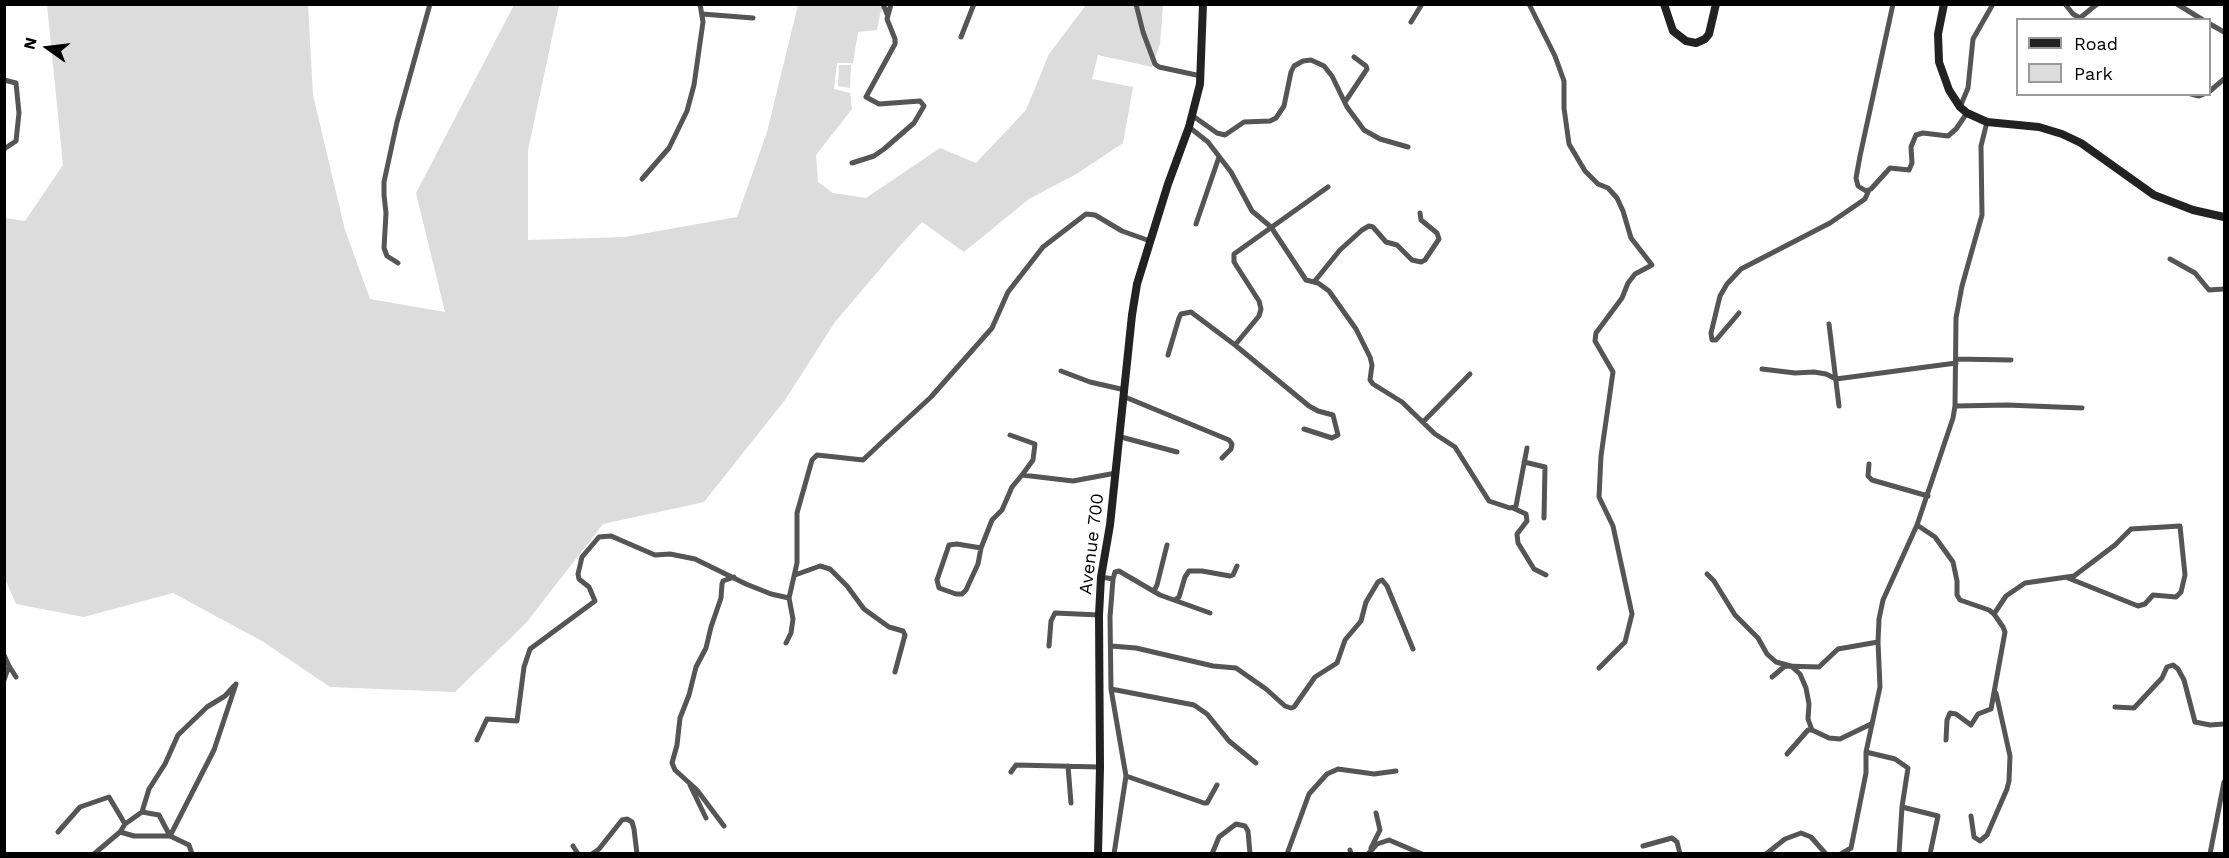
<!DOCTYPE html>
<html>
<head>
<meta charset="utf-8">
<style>
	body { margin:0 }
	#map { position:relative; width:2229px; height:858px; overflow:hidden; background:#fff; font-family:"Work Sans",sans-serif }
	canvas { display:block }
	.frame { position:absolute; inset:0; border:6px solid #000; pointer-events:none }
	.legend { position:absolute; left:2016px; top:18px; width:195px; height:78px; box-sizing:border-box; background:#fff; border:2px solid #999; margin:0; padding:8px 10px; list-style:none; font-size:18px; color:#000 }
	.legend li { display:flex; align-items:center; gap:12px; height:30px }
	.legend b { width:30px; border:2px solid #999 }
	.north { position:absolute; left:18px; top:18px; width:60px; height:60px; -webkit-text-stroke:4px #fff; paint-order:stroke; rotate:284deg; font-size:16px; font-weight:700; line-height:24px; text-align:center; color:#000 }
	.north::after { content:''; display:block; margin:auto; width:21px; height:27px; background:#000; clip-path:polygon(50% 0,100% 100%,50% 72%,0 100%) }
</style>
</head>
<body>
<div id="map">
<canvas width="2229" height="858"></canvas>
<div class="frame"></div>
<ul class="legend">
<li><b style="height:8px;background:#222"></b>Road</li>
<li><b style="height:16px;background:#dcdcdc"></b>Park</li>
</ul>
<div class="north">N</div>
</div>
<script>
const c = document.querySelector('canvas').getContext('2d');
c.lineJoin = 'round';
function paint(path, color) {
  c.fillStyle = color;
  c.fill(path, 'evenodd');
}
function poly(rows) {
  const path = new Path2D();
  for (const r of rows) {
    path.moveTo(r[0], r[1]);
    for (let i = 2; i < r.length; i += 2) path.lineTo(r[i], r[i + 1]);
  }
  return path;
}
function stroke(path, color, width, dash) {
  c.strokeStyle = color;
  c.lineWidth = width;
  c.lineCap = dash ? 'butt' : 'round';
  c.setLineDash(dash || []);
  c.stroke(path);
}
function write(font, color, halo, rows, align = 'center') {
  c.font = font + ' "Work Sans",sans-serif';
  c.lineWidth = 4.5;
  c.setLineDash([]);
  c.textBaseline = 'middle';
  c.strokeStyle = halo;
  c.fillStyle = color;
  for (const [text, x, y, turn = 0] of rows) {
    c.save();
    c.translate(x, y);
    c.rotate((+turn || 0) * Math.PI / 180);
    c.textAlign = isNaN(turn) ? turn : align;
    if (halo) c.strokeText(text, 0, 0);
    c.fillText(text, 0, 0);
    c.restore();
  }
}
paint(poly([
	[47,5,308,5,313,95,345,230,370,299,445,312,416,193,514,5,559,5,528,150,528,240,625,237,737,217,767,132,798,5,884,5,880,14,877,30,858,32,853,63,837,63,834,89,850,93,852,109,816,155,818,182,833,193,866,198,940,148,976,163,1026,110,1049,54,1086,5,1163,5,1160,44,1152,67,1098,55,1092,79,1133,87,1123,143,1078,173,1029,199,964,252,922,222,898,248,835,322,785,400,704,502,603,524,526,623,455,692,330,687,262,641,173,593,84,617,16,604,5,579,5,218,25,221,63,165],
	[839,65,851,65,850,88,838,86]
]), '#dcdcdc');
stroke(poly([
	[883,4,887,14],
	[1136,4,1143,32,1155,64,1159,67,1201,76],
	[1529,4,1555,56,1564,81,1564,108,1569,144,1585,171,1598,184,1608,188,1617,198,1623,211,1631,238,1652,265,1635,274,1628,283,1622,298,1596,333,1595,341,1613,372,1601,456,1599,497,1613,526,1632,614,1625,642,1599,668],
	[1893,4,1860,156,1856,178,1858,186,1866,191,1871,189,1890,168,1909,170,1912,163,1911,147,1916,135,1923,133,1948,136,1956,129,1967,113],
	[2065,4,2073,14,2080,18,2097,4],
	[2177,4,2203,20],
	[702,14,753,18],
	[1411,22,1422,4],
	[2210,24,2224,32],
	[961,37,974,4],
	[4,80,16,83,19,113,16,141,4,149],
	[2210,91,2224,79],
	[2191,94,2199,96,2204,94],
	[1345,102,1367,69,1366,66,1354,57],
	[1960,107,1968,88,1973,39,1993,4],
	[1193,116,1217,133,1225,135,1244,122,1270,121,1276,118,1284,106,1291,72,1294,66,1303,61,1311,60,1324,66,1332,76,1347,107,1364,130,1380,139,1408,147],
	[1189,127,1208,142,1231,172,1252,211,1271,227,1306,280,1318,283,1329,291,1356,329,1370,357,1372,365,1370,380,1373,384,1402,402,1435,434,1455,447,1489,501,1510,508,1516,506,1527,448],
	[852,163,874,156,884,149,914,123,924,106,920,101,879,104,866,97,895,44,895,39,887,19,891,4],
	[642,179,669,148,687,111,694,85,703,22,700,4],
	[1196,224,1219,157],
	[2170,259,2195,273,2209,290,2224,289],
	[398,263,387,256,384,248,386,213,384,195,384,182,397,122,430,4],
	[1314,282,1340,250,1362,230,1369,226,1373,227,1386,242,1397,245,1412,260,1421,262,1425,260,1439,239,1437,233,1421,220,1420,213],
	[1739,313,1716,340,1712,340,1711,333,1720,296,1727,284,1741,269,1830,223,1865,199,1869,190],
	[1829,324,1839,406],
	[1235,345,1259,316,1261,309,1259,301,1234,262,1234,254,1328,187],
	[1168,355,1179,318,1181,314,1191,312,1235,345,1309,406,1318,411,1333,415,1338,435,1332,438,1304,429],
	[1956,359,2011,360],
	[1762,369,1795,373,1814,372,1826,374,1836,379,1956,363],
	[1061,371,1090,382,1125,390],
	[1125,397,1229,440,1232,444,1231,449,1222,458],
	[1955,406,2007,405,2082,408],
	[1423,422,1470,374],
	[1010,435,1035,444,1033,460,1022,475],
	[1121,437,1177,452],
	[1524,462,1545,467,1544,518],
	[1869,464,1868,476,1872,480,1928,496],
	[1513,508,1526,514,1527,521,1517,534,1518,543,1534,569,1546,575],
	[1917,525,1935,537,1953,562,1957,581,1957,595,1960,600,1989,610,1994,614],
	[981,548,957,544,949,545,937,580,939,588,956,594,962,594,966,590,978,564,981,548,992,520,1002,510,1012,487,1022,475,1073,481,1116,473],
	[1707,574,1714,581,1735,615,1758,638,1767,654,1776,662,1791,666,1800,674,1806,688,1809,704,1808,719,1812,730],
	[795,575,820,566,830,569,847,586,864,609,889,627,903,631,905,635,895,672],
	[1101,577,1113,579,1110,617,1111,689,1126,776,1114,854],
	[1113,579,1115,572,1119,571,1160,595,1210,613],
	[1154,591,1157,585,1167,545],
	[1175,600,1179,597,1185,577,1189,571,1202,571,1230,576,1233,575,1237,566],
	[786,643,791,633,793,619,789,598,797,563,797,513,812,460,817,455,863,460,881,443,931,397,992,328,1008,292,1043,247,1086,214,1095,215,1122,231,1150,241],
	[1049,646,1051,621,1055,613,1099,615],
	[1111,646,1136,648,1213,666,1236,668,1266,689,1285,706,1291,708,1294,707,1315,677,1337,663,1345,640,1361,621,1366,602,1378,582,1382,580,1387,586,1413,649],
	[4,655,9,666,4,680],
	[9,666,16,677],
	[1772,677,1785,666,1819,667,1838,649,1878,642],
	[1111,689,1194,705,1207,714,1229,741,1256,763],
	[2115,707,2134,708,2162,678,2167,667,2173,665,2178,669,2184,680,2195,722,2210,725,2224,724],
	[477,740,487,719,517,721,524,667,530,649,595,601,589,587,579,579,578,574,582,557,599,537,611,536,655,555,670,554,695,559,746,584,771,594,789,598],
	[1946,740,1947,720,1950,713,1956,714,1971,725,1978,714,1991,709,2005,632,2003,627,1994,614,2006,596,2025,583,2074,576,2115,545,2131,529,2180,526,2185,575,2181,592,2176,597,2153,595,2145,604,2138,606,2068,578],
	[1866,752,1895,759,1908,768,1902,807,1899,854],
	[1787,754,1808,730,1812,730,1829,738,1840,739,1871,724],
	[1068,766,1071,803],
	[1011,772,1016,765,1100,767],
	[1126,776,1204,803,1207,803,1217,785],
	[690,785,706,818],
	[1902,807,1938,816,1930,854],
	[142,812,149,789,165,764,178,735,207,707,225,696,234,686],
	[1971,816,1974,837,1980,841,1987,835,2007,789,2009,781,2010,756,1996,693],
	[724,826,697,790,675,770,672,763,677,745,680,718,689,695,696,667,706,648,711,627,721,598,722,584,723,581,734,577],
	[58,832,80,807,109,797,125,824],
	[170,836,214,750,236,684],
	[170,836,159,815,142,812,125,824,120,832,134,836,170,836,189,845,192,854],
	[573,846,578,854],
	[1643,846,1672,838,1677,842,1680,854],
	[1371,848,1380,830,1376,813],
	[1350,850,1351,854],
	[94,854,120,832],
	[592,854,599,849,622,820,627,819,632,822,634,829,637,854],
	[1212,854,1219,837,1236,824,1245,826,1248,831,1250,854],
	[1287,854,1309,794,1327,774,1338,769,1374,774,1396,771],
	[1368,854,1377,844,1389,840,1422,854],
	[1766,854,1785,839,1801,833,1811,837,1826,854],
	[1841,854,1851,848,1866,773,1866,752,1880,687,1878,642,1879,619,1883,600,1917,525,1953,418,1955,406,1956,318,1962,286,1982,215,1981,146,1987,122],
	[2210,854,2224,782]
]), '#555', 5);
stroke(poly([
	[1664,4,1673,31,1686,41,1696,43,1705,39,1709,34,1716,4],
	[1944,4,1938,34,1939,62,1949,90,1960,107,1967,113,1987,122,2039,127,2062,134,2081,143,2154,195,2193,210,2224,217],
	[1098,854,1100,767,1099,615,1101,577,1110,525,1132,315,1137,284,1168,184,1189,127,1200,84,1203,4]
]), '#222', 8);
write('18px', '#000', '#fff', [
	["Avenue 700",1092,544,-83]
]);
</script>
</body>
</html>
